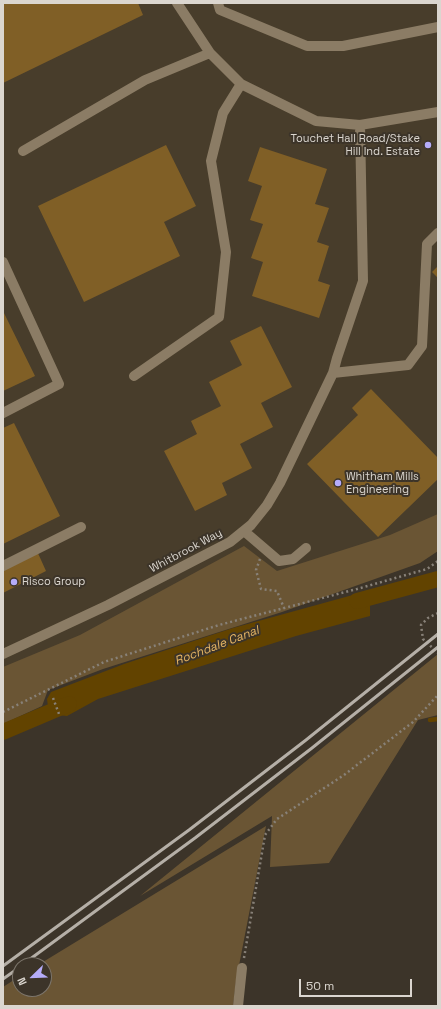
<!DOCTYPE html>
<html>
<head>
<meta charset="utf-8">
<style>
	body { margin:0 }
	#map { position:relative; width:441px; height:1009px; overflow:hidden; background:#3c3429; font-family:"Space Grotesk",sans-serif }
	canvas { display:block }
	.frame { position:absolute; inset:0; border:4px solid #dbd6cf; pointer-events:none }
	.north { position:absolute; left:12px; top:957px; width:40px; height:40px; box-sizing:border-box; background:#3c3429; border:1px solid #7c756b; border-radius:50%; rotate:247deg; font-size:11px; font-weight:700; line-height:16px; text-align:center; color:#dbd6cf }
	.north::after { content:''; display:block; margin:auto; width:14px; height:18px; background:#b5acf9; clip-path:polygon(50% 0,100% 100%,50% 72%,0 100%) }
	.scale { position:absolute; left:299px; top:979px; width:113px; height:18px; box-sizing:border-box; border:2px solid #dbd6cf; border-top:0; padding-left:5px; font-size:12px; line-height:14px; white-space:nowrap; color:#dbd6cf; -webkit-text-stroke:3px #3c3429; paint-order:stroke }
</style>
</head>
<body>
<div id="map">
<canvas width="441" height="1009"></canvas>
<div class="frame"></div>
<div class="north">N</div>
<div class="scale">50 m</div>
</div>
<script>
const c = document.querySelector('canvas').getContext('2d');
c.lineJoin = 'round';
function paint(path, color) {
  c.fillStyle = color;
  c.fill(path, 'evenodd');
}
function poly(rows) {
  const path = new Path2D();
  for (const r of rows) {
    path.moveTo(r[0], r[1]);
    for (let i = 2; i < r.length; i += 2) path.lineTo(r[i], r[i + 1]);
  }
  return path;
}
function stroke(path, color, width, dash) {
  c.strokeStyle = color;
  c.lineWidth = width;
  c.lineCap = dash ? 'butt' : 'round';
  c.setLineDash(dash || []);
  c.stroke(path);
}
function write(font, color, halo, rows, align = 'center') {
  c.font = font + ' "Space Grotesk",sans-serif';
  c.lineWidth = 4;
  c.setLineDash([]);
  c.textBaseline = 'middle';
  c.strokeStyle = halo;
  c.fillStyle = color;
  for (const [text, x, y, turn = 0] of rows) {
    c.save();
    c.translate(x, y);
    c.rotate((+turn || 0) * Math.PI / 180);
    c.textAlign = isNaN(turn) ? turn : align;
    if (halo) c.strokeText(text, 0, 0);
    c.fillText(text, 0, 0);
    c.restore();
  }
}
paint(poly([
	[3,3,438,3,438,537,3,689]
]), '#483d2b');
paint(poly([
	[438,514,438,551,420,563,282,612,103,669,48,690,42,706,3,724,3,667,80,635,244,546,277,571,390,535],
	[438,654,438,715,418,720,329,863,270,867,272,816,140,896],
	[266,826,236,981,233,1006,3,1006,3,987,20,976,20,989,44,989,44,965,38,965]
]), '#6a5534');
paint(poly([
	[360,593,375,593,379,600,370,604,370,616,296,636,98,699,67,716,49,714,47,699,51,692,124,664,233,628]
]), '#624300');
stroke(poly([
	[430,720,438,719]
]), '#624300', 4.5);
stroke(poly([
	[357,601,438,579],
	[3,732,69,704]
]), '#624300', 16);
paint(poly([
	[3,3,138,3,143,15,3,83],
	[166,145,196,206,164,222,180,256,84,302,38,206],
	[260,147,327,169,315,204,329,208,317,242,329,246,318,281,330,285,319,318,252,296,263,262,251,258,263,224,250,220,262,186,248,181],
	[438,266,438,278,432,272],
	[3,311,35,376,3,391],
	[261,326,292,387,261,403,273,427,240,444,252,468,222,483,227,495,195,511,164,451,197,434,191,421,221,406,209,382,242,365,230,341],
	[371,389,438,458,438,479,378,537,307,464,358,415,352,408],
	[14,423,60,516,3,544,3,428],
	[37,551,46,571,3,593,3,569]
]), '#805f26');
stroke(poly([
	[260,559,256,570,261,589,277,591,284,608],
	[438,613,428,618,421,625,423,639,438,653],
	[53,698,59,714],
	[3,712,104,662,219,625,357,589,427,569,438,561],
	[244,958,265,835,277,819,344,775,413,722,438,695]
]), '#888178', 2.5, [2, 3]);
stroke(poly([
	[177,3,210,53,241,84,316,121,360,125,438,112],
	[218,3,220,10,307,46,343,46,438,27],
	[23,151,145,80,210,53],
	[3,262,59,384,3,413],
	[333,373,408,365,422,346,427,244,438,233],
	[134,376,219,317,226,252,211,161,223,113,241,84],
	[244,531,279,561,293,559,306,548],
	[3,566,81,527],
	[3,654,108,605,230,542,251,525,267,505,280,483,333,373,337,358,363,281,360,125],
	[238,1006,242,968]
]), '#8b7c65', 10);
stroke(poly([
	[22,965,195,838,312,748,438,647],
	[3,966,189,830,306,740,438,634],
	[3,979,20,967]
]), '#b5afa7', 3);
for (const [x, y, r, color] of [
	[428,145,4,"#b5acf9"],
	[338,483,4,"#b5acf9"],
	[14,582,4,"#b5acf9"]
]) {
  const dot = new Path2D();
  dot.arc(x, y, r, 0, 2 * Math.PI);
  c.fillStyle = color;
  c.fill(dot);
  stroke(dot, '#3c3429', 1.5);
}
write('11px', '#dbd6cf', '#3c3429', [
	["Touchet Hall Road/Stake",420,139,"right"],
	["Hill Ind. Estate",420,152,"right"],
	["Whitham Mills",346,477],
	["Engineering",346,490],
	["Risco Group",22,582]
], 'left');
write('11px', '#dbd6cf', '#3c3429', [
	["Whitbrook Way",186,551,-28]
]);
write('italic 12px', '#e7b664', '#3c3429', [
	["Rochdale Canal",217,646,-21]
]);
</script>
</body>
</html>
